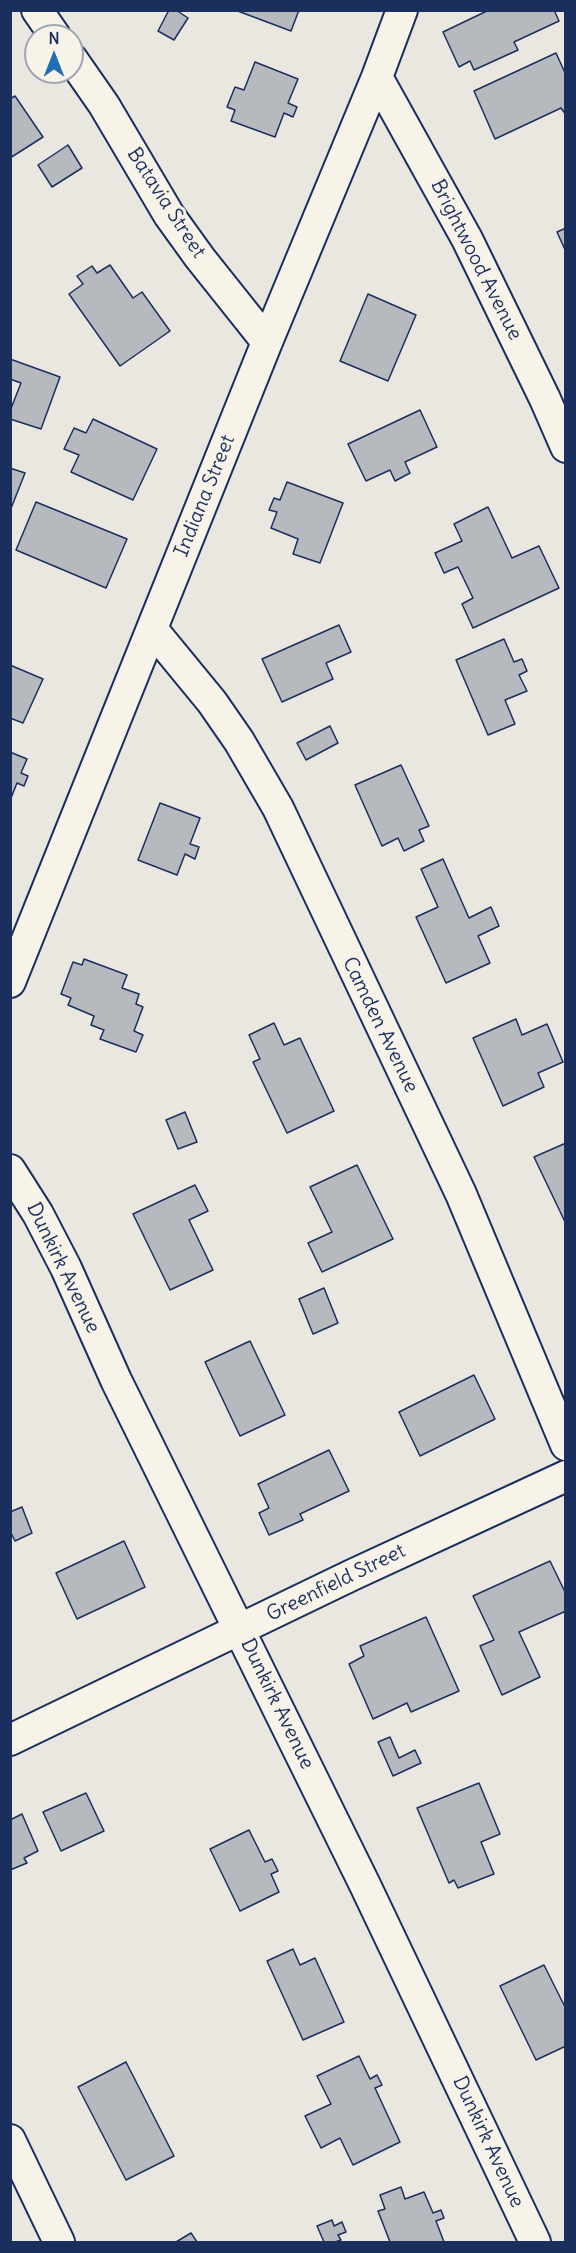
<!DOCTYPE html>
<html>
<head>
<meta charset="utf-8">
<style>
	body { margin:0 }
	#map { position:relative; width:576px; height:2253px; overflow:hidden; background:#eae7e0; font-family:Delius,sans-serif }
	canvas { display:block }
	.frame { position:absolute; inset:0; border:12px solid #1b2f5e; pointer-events:none }
	.north { position:absolute; left:24px; top:24px; width:60px; height:60px; box-sizing:border-box; background:#f7f3e8; border:2px solid #9fa5b1; border-radius:50%; rotate:0deg; font-size:16px; font-weight:700; line-height:24px; text-align:center; color:#1b2f5e }
	.north::after { content:''; display:block; margin:auto; width:21px; height:27px; background:#1f6fb2; clip-path:polygon(50% 0,100% 100%,50% 72%,0 100%) }
</style>
</head>
<body>
<div id="map">
<canvas width="576" height="2253"></canvas>
<div class="frame"></div>
<div class="north">N</div>
</div>
<script>
const c = document.querySelector('canvas').getContext('2d');
c.lineJoin = 'round';
function paint(path, color) {
  c.fillStyle = color;
  c.fill(path, 'evenodd');
}
function poly(rows) {
  const path = new Path2D();
  for (const r of rows) {
    path.moveTo(r[0], r[1]);
    for (let i = 2; i < r.length; i += 2) path.lineTo(r[i], r[i + 1]);
  }
  return path;
}
function stroke(path, color, width, dash) {
  c.strokeStyle = color;
  c.lineWidth = width;
  c.lineCap = dash ? 'butt' : 'round';
  c.setLineDash(dash || []);
  c.stroke(path);
}
function write(font, color, halo, rows, align = 'center') {
  c.font = font + ' Delius,sans-serif';
  c.lineWidth = 6;
  c.setLineDash([]);
  c.textBaseline = 'middle';
  c.strokeStyle = halo;
  c.fillStyle = color;
  for (const [text, x, y, turn = 0] of rows) {
    c.save();
    c.translate(x, y);
    c.rotate((+turn || 0) * Math.PI / 180);
    c.textAlign = isNaN(turn) ? turn : align;
    if (halo) c.strokeText(text, 0, 0);
    c.fillText(text, 0, 0);
    c.restore();
  }
}
const building = poly([
	[169,10,176,10,188,18,174,40,158,31,169,10],
	[235,10,299,10,291,31,235,10],
	[489,10,554,10,559,21,514,42,518,50,474,70,470,61,459,67,443,32,489,10],
	[556,53,566,75,566,115,561,108,495,139,474,91,556,53],
	[255,62,298,79,288,103,297,107,293,117,284,113,275,137,231,121,235,110,227,107,235,87,244,90,255,62],
	[15,96,43,137,10,158,10,99,15,96],
	[68,145,82,168,52,187,38,165,68,145],
	[566,228,566,252,557,232,566,228],
	[110,265,133,298,142,292,170,331,120,366,69,294,83,284,77,276,92,266,97,273,110,265],
	[368,294,416,315,388,381,340,361,368,294],
	[10,359,60,377,41,429,10,419,10,411,21,383,10,379,10,359],
	[420,410,437,447,405,462,410,473,395,481,390,470,366,481,348,444,420,410],
	[93,419,157,449,133,500,71,472,79,455,64,449,74,428,86,433,93,419],
	[10,468,25,473,10,511,10,468],
	[287,482,343,503,320,563,293,554,298,539,271,528,277,512,269,510,274,498,280,500,287,482],
	[36,502,127,539,106,588,16,550,36,502],
	[488,507,512,558,539,546,559,588,473,628,462,604,473,598,458,567,444,573,435,553,462,541,454,524,488,507],
	[339,625,351,652,326,663,333,679,282,702,262,659,339,625],
	[504,639,514,662,522,659,527,671,519,675,527,691,505,700,515,724,488,735,456,660,504,639],
	[10,665,43,679,23,723,10,718,10,665],
	[330,726,338,743,306,760,297,743,330,726],
	[10,752,27,759,21,773,28,776,24,786,17,783,11,798,10,752],
	[401,765,429,826,419,830,424,841,404,851,398,838,382,846,355,785,401,765],
	[160,803,200,818,190,844,199,847,195,859,185,854,177,875,138,860,160,803],
	[443,859,469,918,491,907,499,926,478,936,490,963,446,983,416,917,438,907,421,869,443,859],
	[84,959,127,975,122,988,139,994,136,1004,143,1007,134,1031,143,1035,136,1052,100,1039,104,1030,91,1025,94,1016,68,1005,71,998,61,994,73,962,82,965,84,959],
	[516,1019,522,1035,547,1024,563,1062,538,1073,544,1087,503,1106,473,1038,516,1019],
	[274,1023,284,1045,300,1038,334,1111,287,1133,253,1062,260,1059,249,1035,274,1023],
	[185,1112,197,1142,178,1149,166,1120,185,1112],
	[566,1143,566,1224,534,1157,566,1143],
	[357,1165,393,1239,322,1272,308,1243,332,1232,310,1187,357,1165],
	[195,1185,208,1211,189,1220,213,1270,170,1290,133,1214,195,1185],
	[324,1288,338,1323,313,1334,299,1299,324,1288],
	[250,1341,285,1415,240,1436,205,1362,250,1341],
	[474,1375,495,1419,420,1456,399,1412,474,1375],
	[329,1450,349,1491,300,1514,303,1520,269,1535,259,1513,269,1508,258,1484,329,1450],
	[22,1507,32,1533,15,1541,10,1531,10,1512,22,1507],
	[124,1541,145,1587,77,1619,56,1573,124,1541],
	[550,1561,566,1594,566,1611,519,1632,540,1677,502,1695,480,1646,494,1640,473,1596,550,1561],
	[426,1617,459,1691,411,1712,407,1703,373,1719,349,1664,364,1656,360,1646,426,1617],
	[390,1737,399,1758,415,1750,421,1763,393,1776,378,1742,390,1737],
	[479,1783,500,1834,481,1842,494,1874,458,1888,454,1880,449,1883,417,1808,479,1783],
	[86,1793,104,1831,61,1851,43,1812,86,1793],
	[22,1814,38,1851,24,1858,27,1863,10,1870,10,1820,22,1814],
	[249,1830,265,1862,272,1859,278,1871,271,1874,279,1892,240,1911,210,1849,249,1830],
	[293,1949,300,1965,315,1958,344,2022,303,2040,267,1961,293,1949],
	[544,1965,566,2009,566,2046,536,2060,500,1986,544,1965],
	[359,2056,370,2079,377,2075,382,2085,375,2088,400,2142,353,2165,340,2138,321,2148,305,2116,331,2104,317,2076,359,2056],
	[126,2062,174,2156,126,2180,78,2087,126,2062],
	[401,2187,405,2199,424,2192,433,2213,441,2210,444,2218,436,2221,444,2242,390,2242,378,2211,385,2209,380,2195,401,2187],
	[332,2220,334,2226,342,2222,346,2232,338,2235,341,2240,335,2242,324,2242,317,2226,332,2220],
	[191,2233,197,2242,176,2242,191,2233]
]);
paint(building, '#b6babf');
stroke(building, '#1b2f5e', 1.5);
const street = poly([
	[37,10,55,36],
	[72,59,104,105,169,215,200,258,267,342],
	[377,77,467,239,545,399,566,447],
	[152,629,212,702,239,741,278,808,461,1194,566,1445],
	[10,982,267,342,377,77,402,10],
	[10,1170,38,1214,66,1268,116,1380,365,1885,535,2242],
	[10,1740,352,1575,566,1476],
	[10,2140,59,2242]
]);
stroke(street, '#1b2f5e', 34);
stroke(street, '#f7f3e8', 30);
write('20px', '#1b2f5e', '#f7f3e8', [
	["Batavia Street",166,203,57],
	["Brightwood Avenue",476,260,63],
	["Indiana Street",205,496,-68],
	["Camden Avenue",380,1025,64],
	["Dunkirk Avenue",63,1268,64],
	["Greenfield Street",336,1583,-26],
	["Dunkirk Avenue",277,1704,64],
	["Dunkirk Avenue",488,2142,65]
]);
</script>
</body>
</html>
